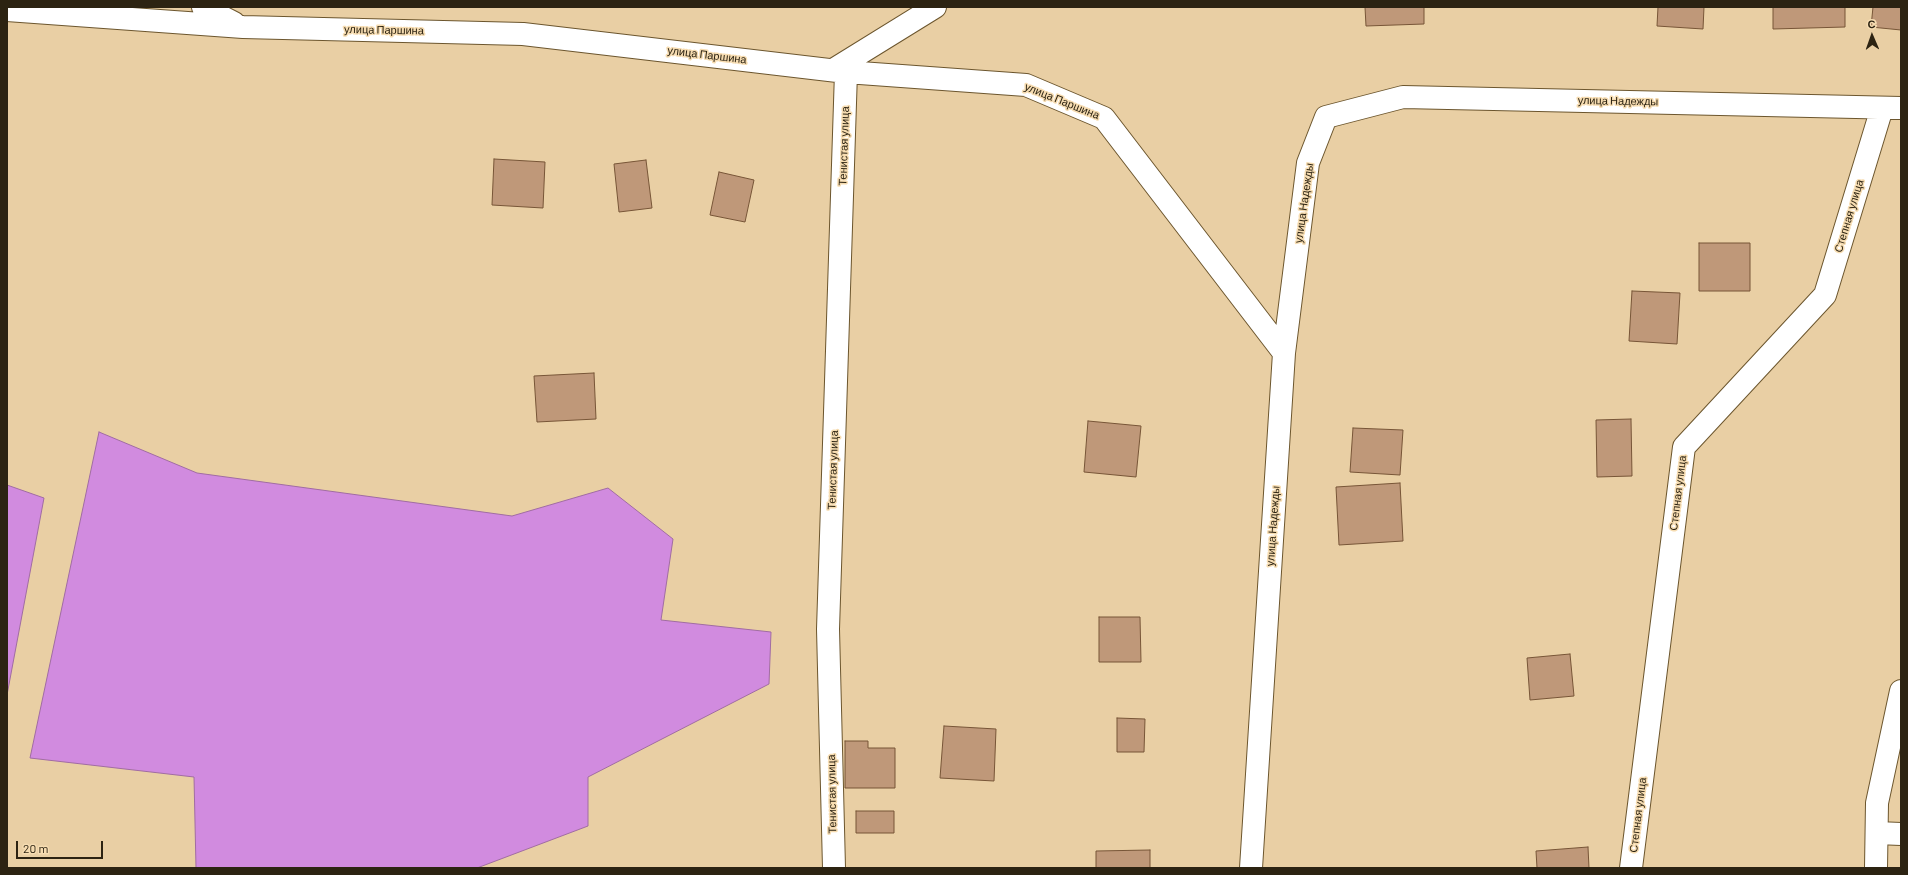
<!DOCTYPE html>
<html>
<head>
<meta charset="utf-8">
<style>
	body { margin:0 }
	#map { position:relative; width:1908px; height:875px; overflow:hidden; background:#e9cfa4; font-family:Barlow,sans-serif }
	canvas { display:block }
	.frame { position:absolute; inset:0; border:8px solid #2c2312; pointer-events:none }
	.north { position:absolute; left:1852px; top:16px; width:40px; height:40px; -webkit-text-stroke:3px #f6dcb1; paint-order:stroke; rotate:358deg; font-size:11px; font-weight:700; line-height:16px; text-align:center; color:#2c2312 }
	.north::after { content:''; display:block; margin:auto; width:14px; height:18px; background:#2c2312; clip-path:polygon(50% 0,100% 100%,50% 72%,0 100%) }
	.scale { position:absolute; left:16px; top:841px; width:87px; height:18px; box-sizing:border-box; border:2px solid #2c2312; border-top:0; padding-left:5px; font-size:12px; line-height:14px; white-space:nowrap; color:#2c2312; -webkit-text-stroke:3px #f6dcb1; paint-order:stroke }
</style>
</head>
<body>
<div id="map">
<canvas width="1908" height="875"></canvas>
<div class="frame"></div>
<div class="north">С</div>
<div class="scale">20 m</div>
</div>
<script>
const c = document.querySelector('canvas').getContext('2d');
c.lineJoin = 'round';
function paint(path, color) {
  c.fillStyle = color;
  c.fill(path, 'evenodd');
}
function poly(rows) {
  const path = new Path2D();
  for (const r of rows) {
    path.moveTo(r[0], r[1]);
    for (let i = 2; i < r.length; i += 2) path.lineTo(r[i], r[i + 1]);
  }
  return path;
}
function stroke(path, color, width, dash) {
  c.strokeStyle = color;
  c.lineWidth = width;
  c.lineCap = dash ? 'butt' : 'round';
  c.setLineDash(dash || []);
  c.stroke(path);
}
function write(font, color, halo, rows, align = 'center') {
  c.font = font + ' Barlow,sans-serif';
  c.lineWidth = 3;
  c.setLineDash([]);
  c.textBaseline = 'middle';
  c.strokeStyle = halo;
  c.fillStyle = color;
  for (const [text, x, y, turn = 0] of rows) {
    c.save();
    c.translate(x, y);
    c.rotate((+turn || 0) * Math.PI / 180);
    c.textAlign = isNaN(turn) ? turn : align;
    if (halo) c.strokeText(text, 0, 0);
    c.fillText(text, 0, 0);
    c.restore();
  }
}
const water = poly([
	[99,432,197,473,512,516,608,488,673,539,661,620,771,632,769,684,588,777,588,826,477,868,196,868,194,777,30,758,99,432],
	[7,485,44,498,7,695,7,485]
]);
paint(water, '#d18bdf');
stroke(water, '#a06ca2', 1);
const building = poly([
	[1365,7,1424,7,1424,24,1366,26,1365,7],
	[1658,7,1704,7,1703,29,1657,26,1658,7],
	[1773,7,1845,7,1845,27,1773,29,1773,7],
	[1873,7,1901,7,1901,30,1871,27,1873,7],
	[494,159,545,162,543,208,492,205,494,159],
	[646,160,652,208,619,212,614,164,646,160],
	[719,172,754,180,745,222,710,215,719,172],
	[1699,243,1750,243,1750,291,1699,291,1699,243],
	[1632,291,1680,293,1677,344,1629,341,1632,291],
	[594,373,596,419,537,422,534,376,594,373],
	[1631,419,1632,476,1597,477,1596,420,1631,419],
	[1088,421,1141,426,1136,477,1084,472,1088,421],
	[1353,428,1403,430,1400,475,1350,472,1353,428],
	[1400,483,1403,541,1339,545,1336,487,1400,483],
	[1099,617,1140,617,1141,662,1099,662,1099,617],
	[1570,654,1574,696,1530,700,1527,658,1570,654],
	[1117,718,1145,719,1144,752,1117,752,1117,718],
	[944,726,996,729,994,781,940,778,944,726],
	[845,741,868,741,868,748,895,748,895,788,845,788,845,741],
	[856,811,894,811,894,833,856,833,856,811],
	[1588,847,1589,868,1537,868,1536,851,1588,847],
	[1150,850,1150,868,1096,868,1096,851,1150,850]
]);
paint(building, '#bf9879');
stroke(building, '#775537', 1);
const minor = poly([
	[203,7,234,23],
	[7,10,243,27,523,34,846,72,1026,85,1104,118,1284,353],
	[833,70,935,7],
	[1877,833,1901,834],
	[834,868,828,629,846,72],
	[1251,868,1284,353,1308,163,1326,117,1403,97,1901,108],
	[1631,868,1684,447,1825,295,1882,108],
	[1876,868,1877,803,1901,691]
]);
stroke(minor, '#6c562e', 24);
stroke(minor, '#fff', 22);
write('11px', '#2c2312', '#f6dcb1', [
	["улица Паршина",384,30,1],
	["улица Паршина",707,55,7],
	["улица Паршина",1062,101,22],
	["улица Надежды",1618,101,1],
	["Тенистая улица",844,146,-88],
	["улица Надежды",1304,203,-82],
	["Степная улица",1849,216,-73],
	["Тенистая улица",833,470,-88],
	["Степная улица",1678,493,-83],
	["улица Надежды",1273,526,-86],
	["Тенистая улица",832,794,-91],
	["Степная улица",1638,815,-83]
]);
</script>
</body>
</html>
